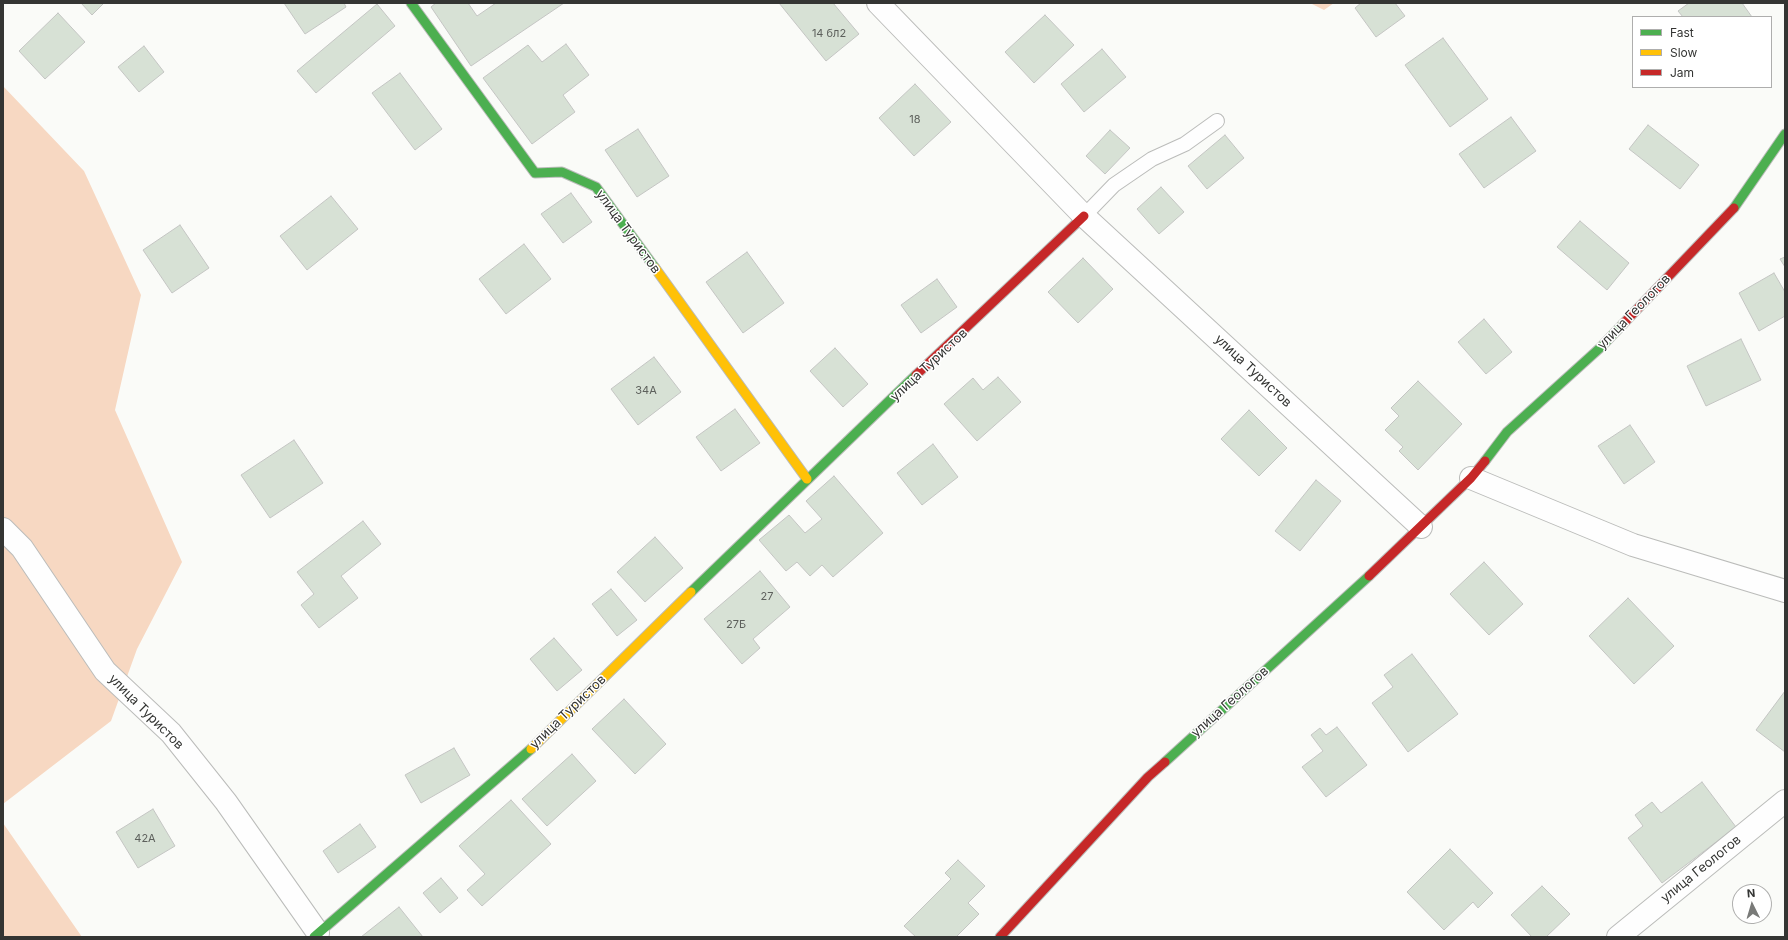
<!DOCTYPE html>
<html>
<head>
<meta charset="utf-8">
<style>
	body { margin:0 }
	#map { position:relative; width:1788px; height:940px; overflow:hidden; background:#fafbf8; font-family:Inter,sans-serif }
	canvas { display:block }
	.frame { position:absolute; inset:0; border:4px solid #343533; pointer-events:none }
	.legend { position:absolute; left:1632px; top:16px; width:140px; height:72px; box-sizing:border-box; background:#fff; border:1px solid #aeaead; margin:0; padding:5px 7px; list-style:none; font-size:12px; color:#343533 }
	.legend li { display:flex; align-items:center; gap:8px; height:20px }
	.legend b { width:20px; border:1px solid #aeaead }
	.north { position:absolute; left:1732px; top:884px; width:40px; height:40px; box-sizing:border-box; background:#fff; border:1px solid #aeaead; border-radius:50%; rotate:355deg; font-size:11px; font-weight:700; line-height:16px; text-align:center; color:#343533 }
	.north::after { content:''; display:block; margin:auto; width:14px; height:18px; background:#797a78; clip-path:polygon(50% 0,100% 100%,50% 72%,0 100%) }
</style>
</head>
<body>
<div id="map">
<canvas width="1788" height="940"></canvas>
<div class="frame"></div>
<ul class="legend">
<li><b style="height:5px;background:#4caf50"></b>Fast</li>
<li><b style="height:5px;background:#ffc107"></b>Slow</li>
<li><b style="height:5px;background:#c62828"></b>Jam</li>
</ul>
<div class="north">N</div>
</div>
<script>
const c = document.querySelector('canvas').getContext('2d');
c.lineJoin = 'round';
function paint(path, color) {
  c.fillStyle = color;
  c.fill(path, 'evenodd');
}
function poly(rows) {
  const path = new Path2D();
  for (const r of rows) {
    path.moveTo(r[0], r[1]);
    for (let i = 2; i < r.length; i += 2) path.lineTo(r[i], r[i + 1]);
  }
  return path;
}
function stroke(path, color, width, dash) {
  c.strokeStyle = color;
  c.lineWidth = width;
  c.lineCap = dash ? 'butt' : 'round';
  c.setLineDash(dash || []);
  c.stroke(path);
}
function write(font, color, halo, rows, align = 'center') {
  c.font = font + ' Inter,sans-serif';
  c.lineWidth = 3;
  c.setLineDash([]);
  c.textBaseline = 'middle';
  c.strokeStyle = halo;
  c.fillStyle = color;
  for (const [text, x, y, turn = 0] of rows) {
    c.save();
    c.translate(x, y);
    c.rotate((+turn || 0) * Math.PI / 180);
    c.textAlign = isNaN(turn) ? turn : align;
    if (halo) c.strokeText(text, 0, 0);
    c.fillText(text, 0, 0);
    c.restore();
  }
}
paint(poly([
	[1310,3,1334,3,1324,10],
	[3,86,84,171,141,295,115,410,182,562,137,649,111,721,3,804],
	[3,823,82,937,3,937]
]), '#f7d8c2');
const building = poly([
	[81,3,104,3,92,15,81,3],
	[284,3,344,3,346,7,305,34,284,3],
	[436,3,468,3,477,16,496,3,564,3,471,66,431,7,436,3],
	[779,3,833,3,859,34,826,61,779,3],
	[1361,3,1395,3,1405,16,1376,37,1355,8,1361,3],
	[1689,3,1742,3,1752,17,1683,17,1678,11,1689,3],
	[377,4,395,26,316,93,297,71,377,4],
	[58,13,85,42,45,79,19,51,58,13],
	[1045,15,1074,45,1034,83,1005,52,1045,15],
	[1443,38,1488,99,1450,127,1405,65,1443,38],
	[566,44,589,75,563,95,575,112,532,144,483,78,528,45,542,62,566,44],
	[144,46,164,72,139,92,118,67,144,46],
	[1102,49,1126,77,1084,112,1061,84,1102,49],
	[400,73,442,129,415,150,372,93,400,73],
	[915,84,951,122,914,156,879,118,915,84],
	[1511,117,1536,151,1484,188,1459,154,1511,117],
	[1648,125,1699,165,1680,189,1629,149,1648,125],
	[638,129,669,176,637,197,605,150,638,129],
	[1110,130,1130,148,1105,174,1086,156,1110,130],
	[1225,135,1244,158,1207,189,1188,166,1225,135],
	[1161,187,1184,212,1159,234,1137,209,1161,187],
	[571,193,592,222,563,243,541,214,571,193],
	[331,196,358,229,307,270,280,236,331,196],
	[1580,221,1629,263,1607,290,1557,247,1580,221],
	[180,225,209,268,172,293,143,250,180,225],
	[524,244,551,279,506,314,479,279,524,244],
	[747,252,784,303,743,333,706,282,747,252],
	[1785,257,1785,267,1780,259,1785,257],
	[1083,258,1113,289,1078,323,1048,292,1083,258],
	[1774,273,1785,292,1785,316,1759,331,1739,293,1774,273],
	[937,279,957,307,921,333,901,305,937,279],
	[1484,319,1512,352,1486,374,1458,342,1484,319],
	[1741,339,1761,380,1706,406,1687,366,1741,339],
	[835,348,868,384,843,407,810,371,835,348],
	[654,357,681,392,638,425,611,389,654,357],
	[998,377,1021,402,977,441,944,404,973,378,983,390,998,377],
	[1418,381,1462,424,1418,470,1399,451,1403,447,1385,430,1399,416,1391,408,1418,381],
	[735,409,760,443,721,471,696,437,735,409],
	[1249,410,1287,448,1259,476,1221,439,1249,410],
	[1630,425,1655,462,1624,484,1598,446,1630,425],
	[294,440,323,483,270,518,241,475,294,440],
	[933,444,958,477,922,505,897,473,933,444],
	[834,476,883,533,833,577,822,565,810,576,797,562,786,571,759,540,789,515,805,533,822,519,806,501,834,476],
	[1316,480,1341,501,1300,551,1275,531,1316,480],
	[363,521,381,544,341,576,358,598,319,628,301,605,314,594,297,572,363,521],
	[655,537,683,568,645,602,617,572,655,537],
	[1484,562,1523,604,1489,635,1450,594,1484,562],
	[760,571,790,607,753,639,760,648,742,664,704,619,760,571],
	[611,589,637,620,617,636,592,604,611,589],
	[1628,598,1674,646,1634,684,1589,636,1628,598],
	[554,638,582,670,557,691,530,659,554,638],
	[1412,654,1458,714,1408,752,1372,703,1393,687,1384,675,1412,654],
	[1785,691,1785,752,1756,730,1785,691],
	[624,699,666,744,635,774,592,729,624,699],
	[1337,727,1367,765,1326,797,1302,767,1323,751,1311,735,1320,728,1326,735,1337,727],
	[454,748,470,775,421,803,405,775,454,748],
	[572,754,596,781,547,826,522,799,572,754],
	[1702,782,1736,827,1662,883,1628,838,1643,826,1635,815,1652,802,1661,813,1702,782],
	[511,800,551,844,482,906,467,890,485,874,459,846,511,800],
	[153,809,175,846,138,868,116,832,153,809],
	[360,824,376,847,338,873,323,851,360,824],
	[1450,849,1493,893,1478,908,1473,902,1444,930,1407,892,1450,849],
	[958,860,985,886,968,903,979,914,956,937,916,937,904,926,951,879,945,873,958,860],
	[441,878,458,898,440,913,423,893,441,878],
	[1542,886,1570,914,1546,937,1532,937,1511,915,1542,886],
	[399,907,423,937,361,937,399,907]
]);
paint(building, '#d7e1d5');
stroke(building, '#c4c5c3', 1);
const lane = poly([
	[1084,216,1114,185,1152,159,1185,144,1217,121]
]);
const street = poly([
	[878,3,1084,216,1421,527],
	[1471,478,1633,545,1785,591],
	[3,529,22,548,105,671,171,733,226,802,318,933],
	[1618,937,1785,801]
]);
const fast = poly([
	[411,3,535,173,562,172,596,187,655,268],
	[1734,208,1785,134],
	[1485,461,1507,432,1601,347,1623,324],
	[691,592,916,375],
	[1165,762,1369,576],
	[314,937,531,749]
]);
const slow = poly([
	[655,268,807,479],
	[531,749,691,592]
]);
const jam = poly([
	[1623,324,1734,208],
	[916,375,1084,216],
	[1369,576,1471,478,1485,461],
	[1000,937,1148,777,1165,762]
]);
stroke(lane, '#bbbcba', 16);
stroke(street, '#bbbcba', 24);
stroke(fast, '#bbbcba', 11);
stroke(slow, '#bbbcba', 11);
stroke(jam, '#bbbcba', 11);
stroke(lane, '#fefefe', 14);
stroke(street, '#fefefe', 22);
stroke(fast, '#4caf50', 9);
stroke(slow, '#ffc107', 9);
stroke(jam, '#c62828', 9);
write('11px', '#5d605c', null, [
	["14 бл2",829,34],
	["18",915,120],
	["34А",646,391],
	["27",767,597],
	["27Б",736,625],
	["42А",145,839]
]);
write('13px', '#343533', '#fff', [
	["улица Туристов",628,232,54],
	["улица Геологов",1634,312,-46],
	["улица Туристов",929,365,-43],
	["улица Туристов",1253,371,43],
	["улица Геологов",1230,702,-42],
	["улица Туристов",146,712,45],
	["улица Туристов",568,712,-44],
	["улица Геологов",1701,869,-39]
]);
</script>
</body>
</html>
